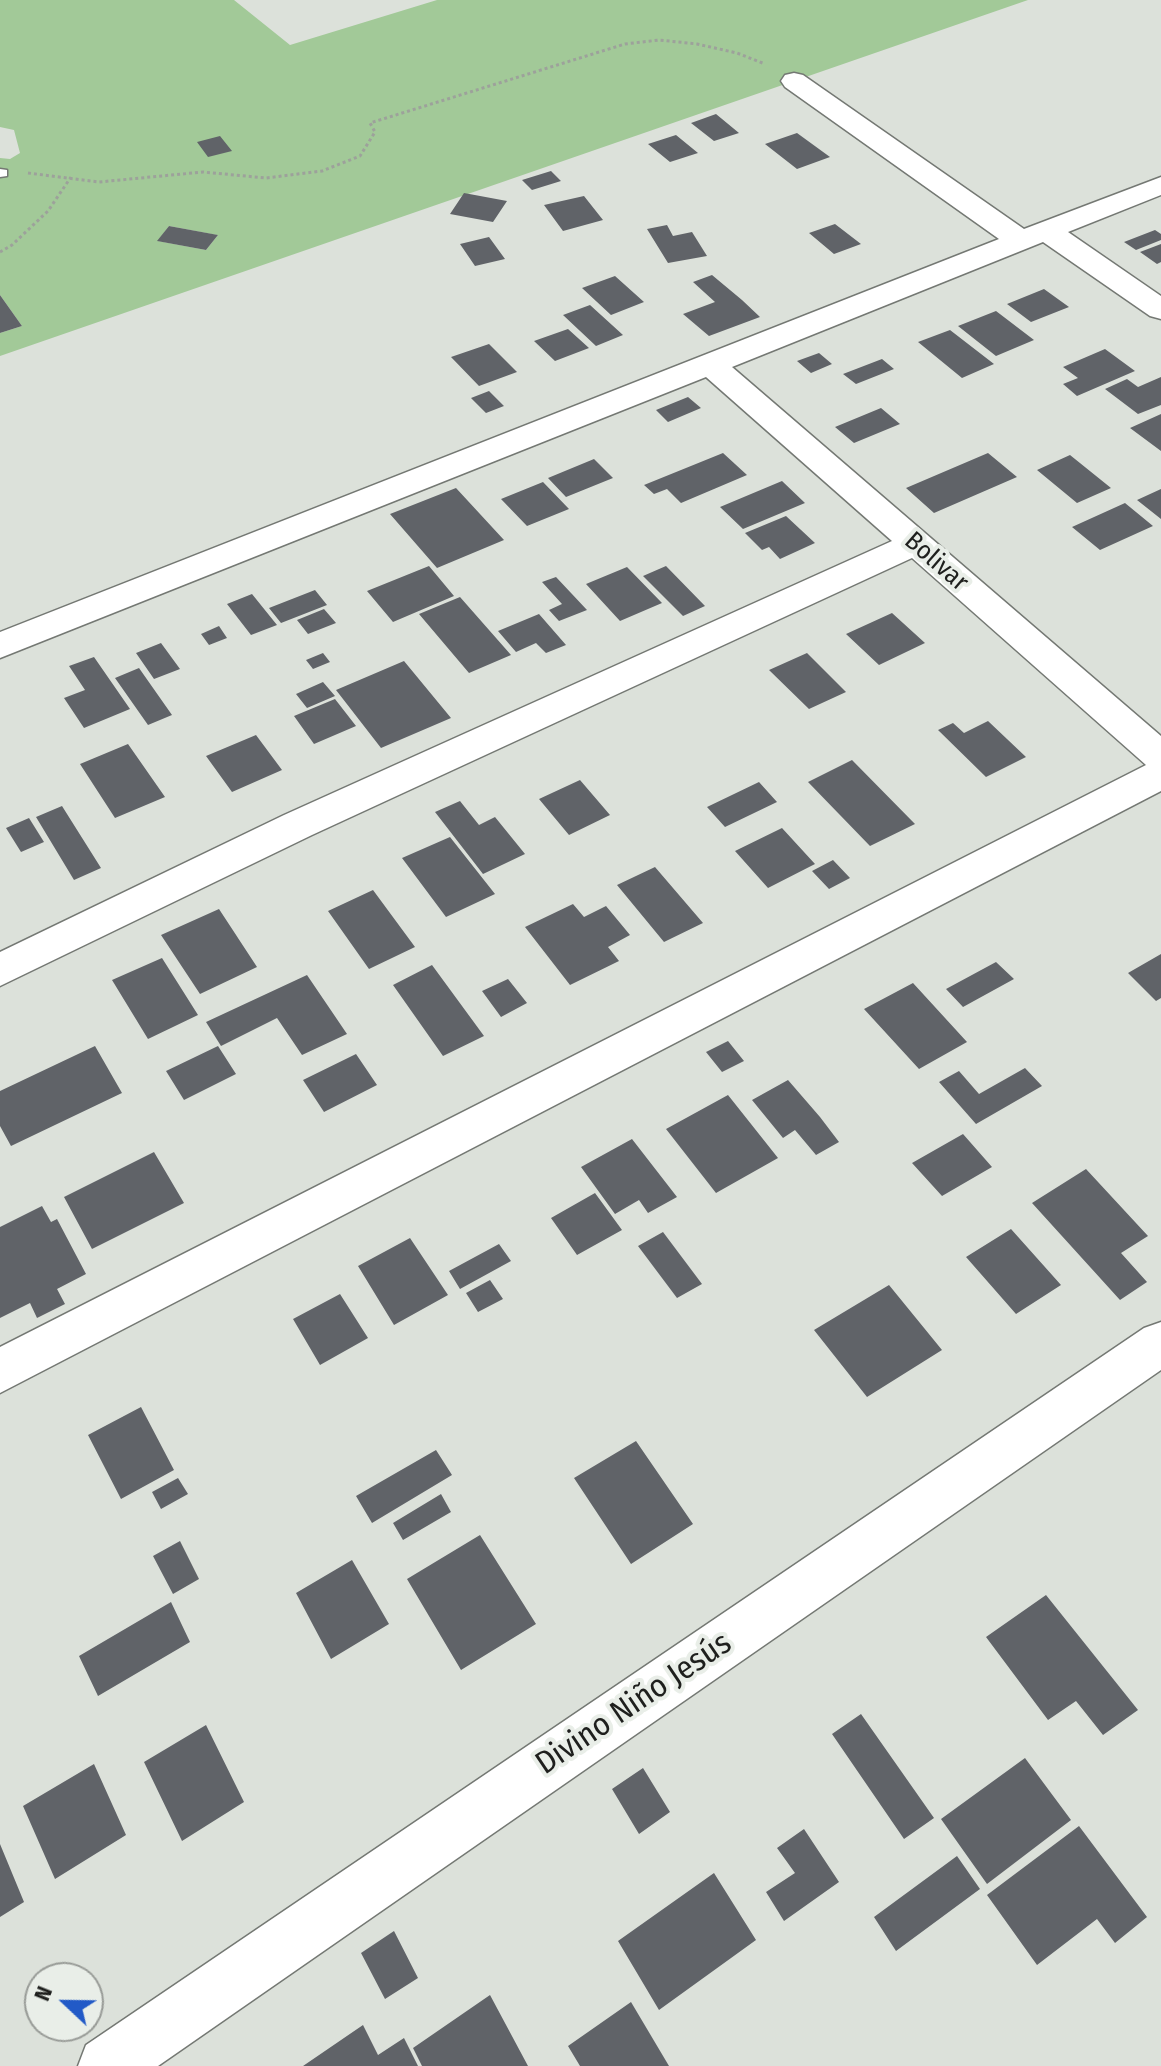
<!DOCTYPE html>
<html>
<head>
<meta charset="utf-8">
<style>
	body { margin:0 }
	#map { position:relative; width:1161px; height:2066px; overflow:hidden; background:#dce1da; font-family:"Fira Sans Condensed",sans-serif }
	canvas { display:block }
	.north { position:absolute; left:24px; top:1962px; width:80px; height:80px; box-sizing:border-box; background:#e9eee8; border:2px solid #989b97; border-radius:50%; rotate:292deg; font-size:22px; font-weight:700; line-height:32px; text-align:center; color:#1e1f1d }
	.north::after { content:''; display:block; margin:auto; width:28px; height:36px; background:#225ac7; clip-path:polygon(50% 0,100% 100%,50% 72%,0 100%) }
</style>
</head>
<body>
<div id="map">
<canvas width="1161" height="2066"></canvas>
<div class="north">N</div>
</div>
<script>
const c = document.querySelector('canvas').getContext('2d');
c.lineJoin = 'round';
function paint(path, color) {
  c.fillStyle = color;
  c.fill(path, 'evenodd');
}
function poly(rows) {
  const path = new Path2D();
  for (const r of rows) {
    path.moveTo(r[0], r[1]);
    for (let i = 2; i < r.length; i += 2) path.lineTo(r[i], r[i + 1]);
  }
  return path;
}
function stroke(path, color, width, dash) {
  c.strokeStyle = color;
  c.lineWidth = width;
  c.lineCap = dash ? 'butt' : 'round';
  c.setLineDash(dash || []);
  c.stroke(path);
}
function write(font, color, halo, rows, align = 'center') {
  c.font = font + ' "Fira Sans Condensed",sans-serif';
  c.lineWidth = 8;
  c.setLineDash([]);
  c.textBaseline = 'middle';
  c.strokeStyle = halo;
  c.fillStyle = color;
  for (const [text, x, y, turn = 0] of rows) {
    c.save();
    c.translate(x, y);
    c.rotate((+turn || 0) * Math.PI / 180);
    c.textAlign = isNaN(turn) ? turn : align;
    if (halo) c.strokeText(text, 0, 0);
    c.fillText(text, 0, 0);
    c.restore();
  }
}
paint(poly([
	[0,0,234,0,290,45,437,0,1028,0,0,356,0,333,22,326,0,295,0,158,10,159,20,153,14,130,0,127],
	[169,226,217,235,218,235,206,250,158,241]
]), '#a2c998');
paint(poly([
	[716,114,739,133,714,141,691,123],
	[797,133,830,157,797,169,765,144],
	[676,135,698,153,670,162,648,144],
	[220,136,232,151,208,157,197,142],
	[551,171,561,181,532,190,522,180],
	[464,193,507,201,493,222,450,214],
	[584,196,603,220,563,231,544,205],
	[835,224,861,244,834,254,809,233],
	[667,225,673,236,692,232,707,256,668,263,647,229],
	[169,226,218,235,206,250,157,241],
	[1155,230,1161,234,1161,240,1136,250,1124,242],
	[489,237,505,259,475,266,460,244],
	[1161,244,1161,262,1157,264,1140,252],
	[712,275,742,300,760,317,709,336,683,314,715,302,693,282],
	[615,276,644,302,611,315,582,288],
	[1044,289,1069,307,1031,322,1007,304],
	[0,295,22,326,0,333],
	[590,305,623,335,596,346,563,315],
	[996,311,1034,340,996,356,958,326],
	[568,329,589,348,555,361,534,341],
	[950,330,994,364,962,378,918,342],
	[489,344,517,372,479,386,451,357],
	[1105,349,1135,371,1077,396,1063,384,1078,378,1063,367],
	[819,353,832,364,811,373,797,361],
	[882,359,894,369,856,384,843,374],
	[1161,377,1161,405,1138,414,1105,389,1127,379,1138,387],
	[489,391,504,406,486,413,471,398],
	[688,397,701,408,668,422,656,410],
	[881,408,900,424,854,443,835,427],
	[1161,414,1161,451,1130,428],
	[723,453,747,475,681,503,667,489,654,494,644,485],
	[988,453,1017,477,934,513,906,488],
	[1070,455,1111,488,1077,503,1037,470],
	[594,459,613,478,566,497,548,478],
	[782,481,805,503,743,529,720,507],
	[543,482,569,509,527,526,501,499],
	[456,488,504,540,437,568,390,514],
	[1161,489,1161,519,1137,500],
	[1125,503,1153,526,1100,550,1072,527],
	[786,516,815,543,780,559,769,547,762,550,745,533],
	[429,566,454,596,393,622,367,591],
	[666,566,705,606,683,616,643,576],
	[627,567,662,603,620,621,586,584],
	[556,577,587,610,559,621,549,610,562,604,542,582],
	[315,590,327,605,281,623,269,608],
	[252,594,277,625,251,635,227,604],
	[460,597,511,655,469,673,419,614],
	[324,609,336,623,308,634,297,620],
	[892,613,925,643,879,665,846,634],
	[539,614,566,645,546,653,536,643,516,652,498,631],
	[219,626,227,638,209,645,201,634],
	[161,643,180,669,154,679,136,653],
	[323,653,330,662,313,669,306,660],
	[807,653,846,692,809,709,769,670],
	[94,657,130,709,84,728,64,698,85,690,69,666],
	[404,661,451,718,381,748,336,690],
	[139,668,172,715,148,725,115,678],
	[323,682,335,696,307,708,296,694],
	[335,699,356,726,314,744,294,716],
	[988,721,1026,757,986,777,938,730,953,723,964,733],
	[256,735,282,770,232,792,206,756],
	[128,744,165,797,115,818,80,764],
	[852,760,915,824,870,846,808,782],
	[580,780,610,815,569,835,539,799],
	[759,782,777,802,725,827,707,807],
	[460,801,479,825,495,817,525,854,483,874,435,812],
	[62,806,101,868,74,880,36,817],
	[29,818,44,842,21,852,6,828],
	[782,828,815,864,768,888,735,851],
	[450,837,495,894,446,917,402,858],
	[833,860,850,878,829,889,812,871],
	[655,867,703,923,664,942,617,885],
	[373,890,415,947,369,969,328,911],
	[573,904,584,917,606,906,630,935,608,947,619,961,570,985,525,927],
	[219,909,257,967,200,994,161,935],
	[1161,954,1161,998,1156,1001,1128,973],
	[162,958,198,1015,148,1039,112,980],
	[996,962,1014,979,963,1007,946,989],
	[432,965,484,1036,443,1056,393,985],
	[307,975,347,1034,302,1055,277,1018,221,1046,206,1022],
	[508,979,527,1003,501,1017,482,991],
	[913,983,967,1042,919,1069,864,1009],
	[728,1041,744,1061,722,1072,706,1052],
	[95,1046,122,1093,11,1146,0,1126,0,1091],
	[218,1046,236,1074,184,1100,166,1071],
	[356,1054,377,1085,324,1112,303,1080],
	[1025,1068,1042,1086,976,1124,939,1082,959,1071,979,1094],
	[788,1080,820,1117,839,1142,816,1155,795,1130,783,1138,752,1100],
	[728,1095,778,1158,716,1193,666,1129],
	[963,1134,992,1167,942,1196,912,1163],
	[632,1139,677,1197,648,1213,639,1200,615,1214,581,1167],
	[154,1152,184,1203,92,1249,64,1197],
	[1086,1169,1148,1236,1121,1253,1147,1282,1120,1300,1032,1203],
	[595,1193,622,1230,577,1255,551,1218],
	[42,1206,51,1222,57,1219,86,1274,57,1289,65,1304,37,1318,30,1303,0,1318,0,1227],
	[1011,1229,1061,1285,1016,1314,966,1257],
	[663,1232,702,1284,677,1298,638,1246],
	[410,1238,448,1295,394,1325,358,1266],
	[499,1244,511,1261,460,1289,449,1271],
	[490,1280,503,1299,478,1312,466,1293],
	[889,1285,942,1350,867,1397,814,1330],
	[340,1294,368,1338,320,1365,293,1319],
	[141,1407,174,1470,121,1499,88,1435],
	[636,1441,693,1524,631,1564,574,1478],
	[436,1450,452,1475,372,1523,356,1496],
	[178,1478,188,1494,161,1509,152,1492],
	[441,1494,451,1512,403,1540,393,1523],
	[480,1535,536,1624,461,1670,407,1579],
	[180,1541,199,1579,173,1594,153,1556],
	[352,1560,389,1624,331,1659,296,1593],
	[1046,1595,1138,1710,1103,1735,1076,1701,1048,1720,986,1637],
	[171,1602,190,1642,98,1696,79,1656],
	[861,1714,934,1818,904,1839,832,1734],
	[206,1725,244,1802,182,1841,144,1762],
	[1025,1758,1071,1820,987,1884,941,1819],
	[94,1764,126,1835,55,1879,23,1806],
	[643,1768,670,1812,639,1834,612,1789],
	[1079,1826,1147,1917,1115,1943,1097,1919,1037,1965,987,1895],
	[804,1829,839,1882,784,1921,766,1892,795,1873,777,1848],
	[0,1844,24,1902,0,1917],
	[957,1856,980,1889,896,1951,874,1917],
	[714,1873,756,1940,659,2010,618,1941],
	[394,1931,418,1978,385,1999,361,1953],
	[490,1995,528,2066,422,2066,413,2048],
	[631,2002,669,2066,580,2066,568,2046],
	[363,2025,378,2055,404,2038,418,2066,303,2066]
]), '#606368');
const lane = poly([
	[0,169,7,170,7,176,0,177,0,169]
]);
const street = poly([
	[794,73,803,75,1024,229,1161,177,1161,195,1068,232,1161,296,1161,319,1150,316,1043,242,732,367,1161,736,1161,791,0,1393,0,1347,1146,765,912,558,312,835,0,986,0,952,284,815,892,541,706,377,0,658,0,632,999,239,785,87,781,81,785,75,794,73],
	[1161,1322,1161,1370,158,2066,78,2066,86,2045,1144,1328,1161,1322]
]);
stroke(lane, '#747873', 3);
stroke(street, '#747873', 3);
stroke(poly([
	[28,173,99,182,203,172,266,178,322,171,360,156,375,132,370,123,625,44,659,40,697,44,737,53,765,64],
	[0,252,12,245,48,211,71,177]
]), '#9da19b', 3, [3, 3]);
paint(lane, '#fff');
paint(street, '#fff');
write('26px', '#1e1f1d', '#e9eee8', [
	["Bolivar",936,562,41]
]);
write('32px', '#1e1f1d', '#e9eee8', [
	["Divino Niño Jesús",634,1704,-34]
]);
</script>
</body>
</html>
